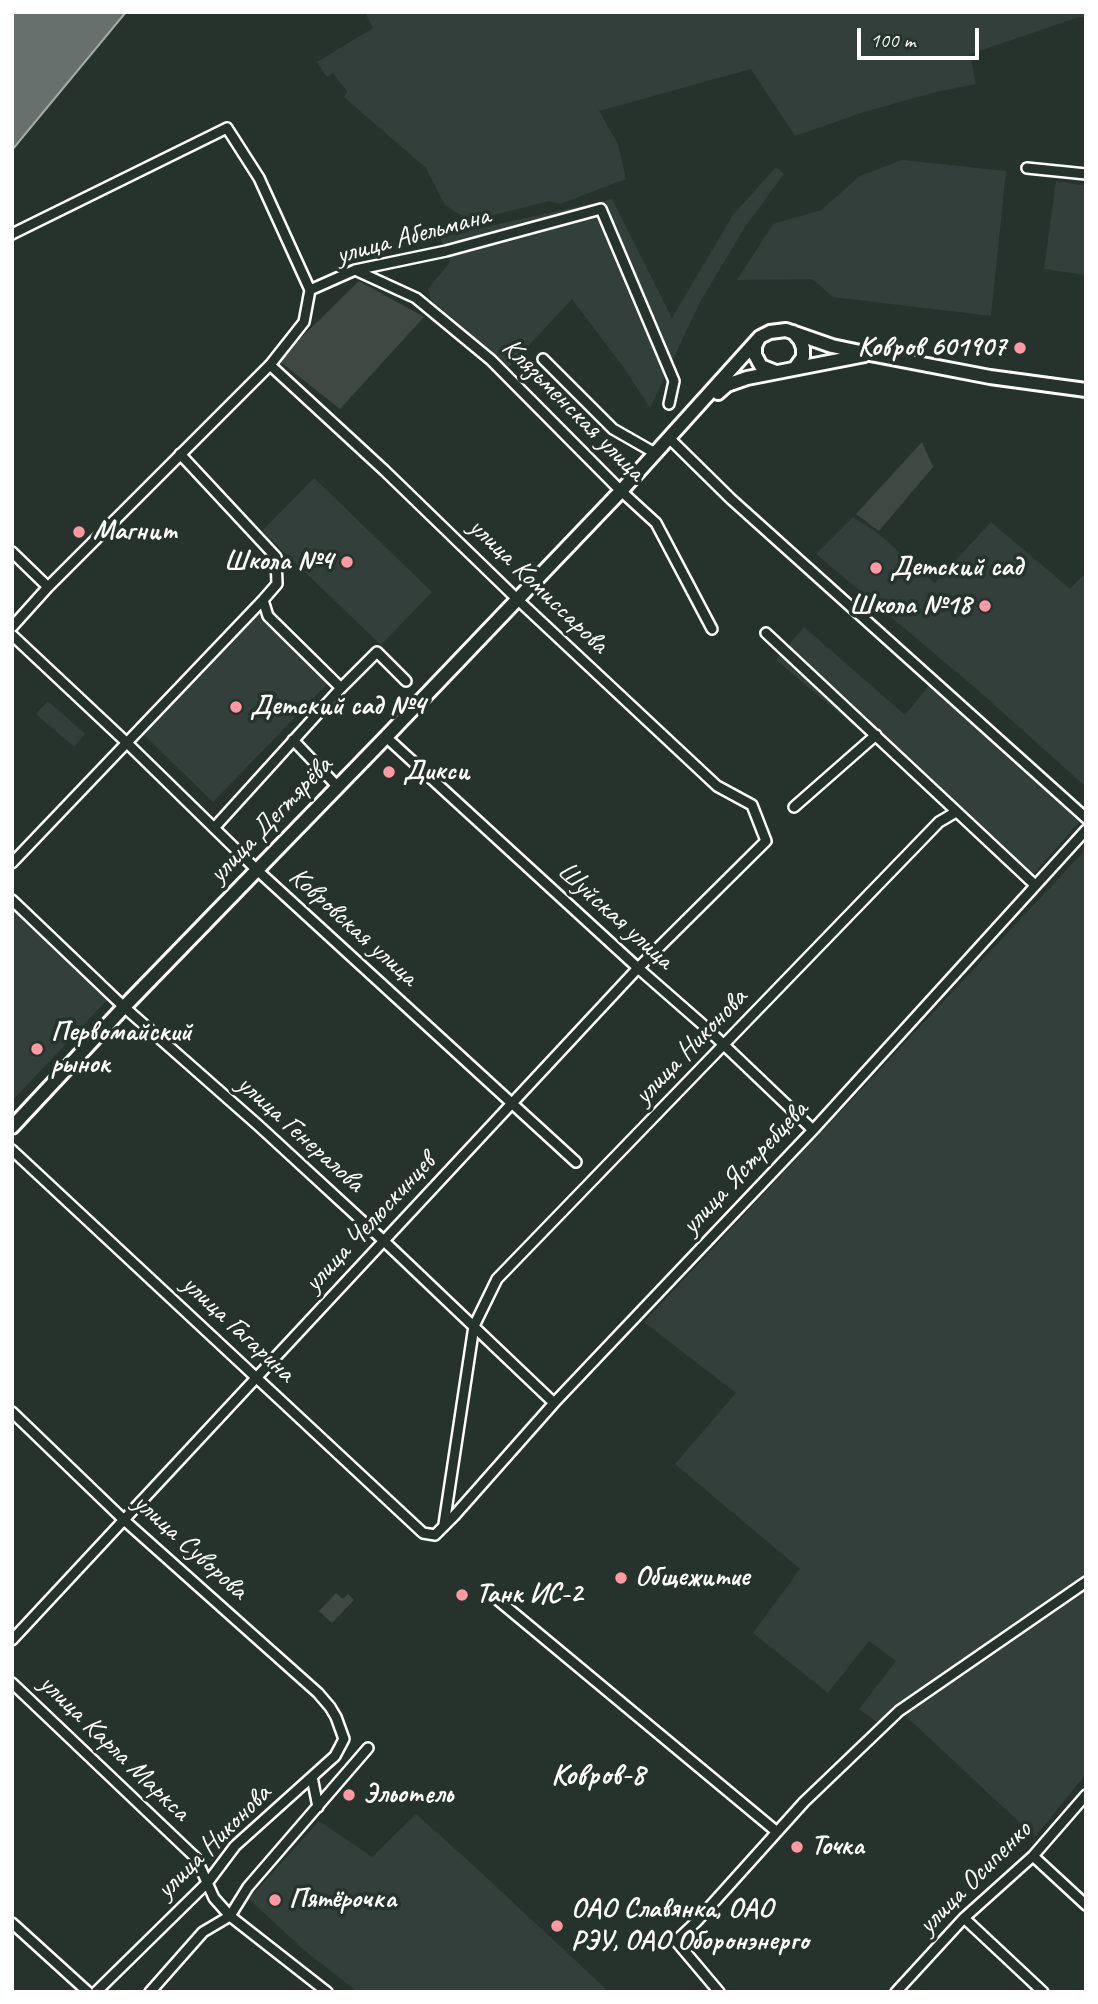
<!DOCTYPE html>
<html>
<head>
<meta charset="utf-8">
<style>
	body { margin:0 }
	#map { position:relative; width:1098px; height:2004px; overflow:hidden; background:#26332d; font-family:Caveat,sans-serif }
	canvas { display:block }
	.frame { position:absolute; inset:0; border:14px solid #fff; pointer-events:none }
	.scale { position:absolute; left:857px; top:28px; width:122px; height:32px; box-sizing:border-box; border:4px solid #fff; border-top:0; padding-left:9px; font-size:21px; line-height:24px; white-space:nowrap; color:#fff; -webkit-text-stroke:5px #26332d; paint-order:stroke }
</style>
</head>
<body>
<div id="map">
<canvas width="1098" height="2004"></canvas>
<div class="frame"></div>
<div class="scale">100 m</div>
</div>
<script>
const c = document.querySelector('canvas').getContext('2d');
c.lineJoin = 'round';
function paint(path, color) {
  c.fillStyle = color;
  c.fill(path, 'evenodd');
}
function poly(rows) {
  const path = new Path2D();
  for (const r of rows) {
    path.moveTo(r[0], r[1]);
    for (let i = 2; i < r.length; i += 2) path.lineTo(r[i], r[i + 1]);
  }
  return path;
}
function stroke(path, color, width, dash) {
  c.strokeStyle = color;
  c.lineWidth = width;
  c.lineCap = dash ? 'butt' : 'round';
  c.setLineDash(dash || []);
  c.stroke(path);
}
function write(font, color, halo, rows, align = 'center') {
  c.font = font + ' Caveat,sans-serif';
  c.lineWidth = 7;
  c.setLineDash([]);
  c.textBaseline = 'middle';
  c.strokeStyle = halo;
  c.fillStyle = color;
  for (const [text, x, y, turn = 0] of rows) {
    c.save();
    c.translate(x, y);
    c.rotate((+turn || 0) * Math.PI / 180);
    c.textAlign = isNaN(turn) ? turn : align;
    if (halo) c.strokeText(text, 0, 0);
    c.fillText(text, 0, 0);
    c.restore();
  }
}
paint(poly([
	[368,12,1086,12,1086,18,1079,17,970,54,976,84,936,92,864,112,795,136,751,69,599,111,618,144,626,179,560,204,549,201,470,221,445,205,426,168,344,97,347,91,333,73,327,77,317,62,373,28,366,14],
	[902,160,1006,171,991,316,833,297,812,279,737,280,773,224,821,210,860,176],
	[776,167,784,174,745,227,700,302,650,408,624,368,572,299,508,368,431,300,428,289,450,262,440,237,612,199,672,318,733,215],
	[1056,181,1086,186,1086,275,1044,269],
	[314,478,432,592,381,645,262,531],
	[853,517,875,531,935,583,991,522,1070,589,1086,572,1086,787,979,691,816,554],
	[258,613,329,682,213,802,142,733],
	[804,627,905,715,931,683,1079,822,1029,879,956,812,776,660],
	[48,701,85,734,74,747,36,714],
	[1086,849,1086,1774,1035,1837,894,1705,878,1723,859,1709,896,1661,869,1641,828,1693,753,1633,800,1569,675,1464,736,1393,644,1322],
	[12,904,110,997,12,1101],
	[416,1814,474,1866,606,1989,603,1992,358,1992,304,1950,249,1899,319,1821,372,1857]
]), '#333f3a');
paint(poly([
	[359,281,424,317,340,409,278,360],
	[922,442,933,467,879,531,856,514],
	[336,1593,343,1599,348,1594,354,1600,332,1623,319,1611]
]), '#3e4944');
const water = poly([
	[12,12,126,12,12,150,12,12]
]);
paint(water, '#67706c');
stroke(water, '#a4a9a7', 2);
const street = poly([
	[1027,168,1086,174],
	[12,234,227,128,259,178,310,290],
	[355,270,416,298,491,360,621,491,656,523,712,629],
	[543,359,613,429,655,453],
	[669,438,731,499,1086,818],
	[180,454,276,557,277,584,263,600,268,616,341,688],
	[12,552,48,587],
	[12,627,48,587,270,365,304,322,310,290,355,270,446,251,601,209,674,381,669,404],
	[766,633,1035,885],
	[12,635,126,742,257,870,576,1162],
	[386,737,638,968,702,1024,813,1130],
	[293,740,338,787],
	[794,807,876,735],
	[214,828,341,688,377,652,406,681],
	[12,863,263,600],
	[12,900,124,1007,259,1126,385,1242,554,1403],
	[12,1150,423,1533,435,1535,454,1516,554,1403,813,1130,1086,830],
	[12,1412,124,1520,318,1693,330,1707,336,1717,344,1739,335,1756,235,1846,208,1882,96,1992],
	[444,1524,474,1326,497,1279,939,822,956,812],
	[498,1600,777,1832],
	[12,1640,638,968,766,841,752,805,717,786,517,599,385,471,270,365],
	[12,1683,196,1858,214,1898,230,1916,327,1992],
	[312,1777,318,1807],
	[1033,1856,1086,1905],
	[964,1918,1043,1992],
	[12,1923,88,1992],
	[150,1992,203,1932,230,1916,248,1887,368,1748],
	[719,1992,676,1941,696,1922,804,1802,899,1711,1086,1582],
	[896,1992,964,1918,1033,1856,1086,1795]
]);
const secondary = poly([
	[793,332,800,340,803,348,803,357,795,368],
	[758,340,755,346,755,355,761,366,776,372],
	[718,393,727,385,747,378,865,355],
	[12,1127,124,1007,386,737,621,491,760,337,770,332,786,330,832,346,870,354,990,377,1086,390]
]);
stroke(street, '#fff', 14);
stroke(secondary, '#fff', 18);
stroke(street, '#26332d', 9);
stroke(secondary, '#26332d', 12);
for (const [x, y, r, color] of [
	[1020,348,7,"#ff9aa2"],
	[79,532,7,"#ff9aa2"],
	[347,562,7,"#ff9aa2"],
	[876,568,7,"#ff9aa2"],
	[985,606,7,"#ff9aa2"],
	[236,707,7,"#ff9aa2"],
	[389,772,7,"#ff9aa2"],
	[37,1049,7,"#ff9aa2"],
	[621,1578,7,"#ff9aa2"],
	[462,1595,7,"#ff9aa2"],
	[349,1795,7,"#ff9aa2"],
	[797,1847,7,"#ff9aa2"],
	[275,1900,7,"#ff9aa2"],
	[557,1926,7,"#ff9aa2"]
]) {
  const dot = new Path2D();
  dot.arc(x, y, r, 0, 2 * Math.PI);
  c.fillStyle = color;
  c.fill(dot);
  stroke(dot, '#26332d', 2.5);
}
write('28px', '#fff', '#26332d', [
	["улица Абельмана",413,236,-15],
	["Клязьменская улица",573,410,45],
	["улица Комиссарова",538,586,44],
	["улица Дегтярёва",271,820,-46],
	["Шуйская улица",615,916,42],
	["Ковровская улица",353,927,42],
	["улица Никонова",691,1047,-46],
	["улица Генералова",300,1134,42],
	["улица Ястребцева",745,1168,-47],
	["улица Челюскинцев",370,1223,-47],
	["улица Гагарина",238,1329,43],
	["улица Суворова",190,1547,42],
	["улица Карла Маркса",114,1748,44],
	["улица Никонова",214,1842,-45],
	["улица Осипенко",975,1878,-45]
]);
write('bold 28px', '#fff', '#26332d', [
	["Ковров 601907",1006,348,"right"],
	["Магнит",93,532],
	["Школа №4",333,562,"right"],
	["Детский сад",890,568],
	["Школа №18",971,606,"right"],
	["Детский сад №4",250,707],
	["Дикси",403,772],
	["Первомайский",51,1033],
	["рынок",51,1065],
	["Общежитие",635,1578],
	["Танк ИС-2",476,1595],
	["Эльотель",363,1795],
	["Точка",811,1847],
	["Пятёрочка",289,1900],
	["ОАО Славянка, ОАО",571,1910],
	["РЭУ, ОАО Оборонэнерго",571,1942]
], 'left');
write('bold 30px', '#fff', '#26332d', [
	["Ковров-8",598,1776]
]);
</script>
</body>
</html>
